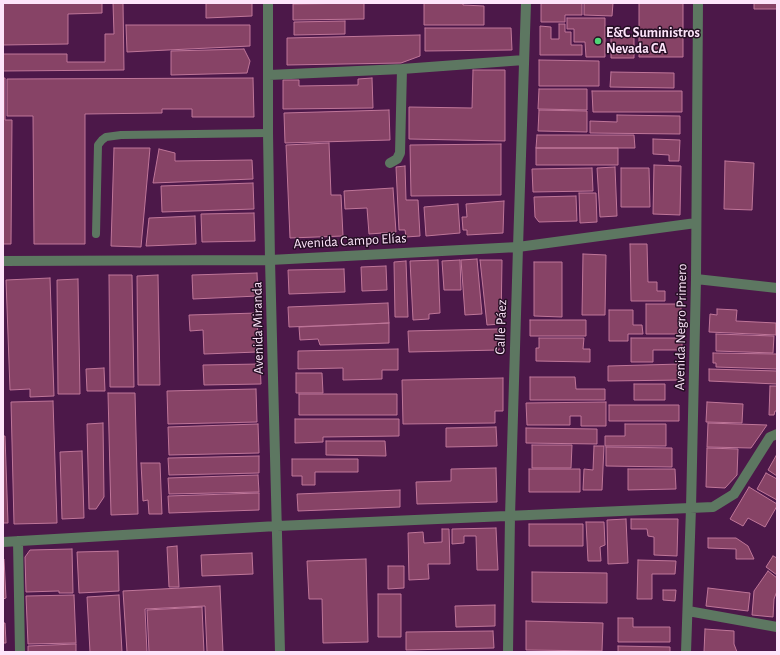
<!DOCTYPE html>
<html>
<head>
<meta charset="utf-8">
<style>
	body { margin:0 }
	#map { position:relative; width:780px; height:655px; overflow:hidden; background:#4c1849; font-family:"Alegreya Sans",sans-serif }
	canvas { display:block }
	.frame { position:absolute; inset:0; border:4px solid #fde4fa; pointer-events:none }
</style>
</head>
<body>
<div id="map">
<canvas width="780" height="655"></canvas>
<div class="frame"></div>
</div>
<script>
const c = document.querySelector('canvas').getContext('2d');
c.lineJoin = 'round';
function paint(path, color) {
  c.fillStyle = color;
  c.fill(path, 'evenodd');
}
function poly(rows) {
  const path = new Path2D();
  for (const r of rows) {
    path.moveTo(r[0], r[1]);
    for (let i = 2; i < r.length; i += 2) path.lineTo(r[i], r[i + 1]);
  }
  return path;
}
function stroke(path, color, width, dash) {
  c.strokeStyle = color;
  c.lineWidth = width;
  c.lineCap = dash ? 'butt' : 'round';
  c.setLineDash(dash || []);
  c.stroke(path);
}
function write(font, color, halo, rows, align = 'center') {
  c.font = font + ' "Alegreya Sans",sans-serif';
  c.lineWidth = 3;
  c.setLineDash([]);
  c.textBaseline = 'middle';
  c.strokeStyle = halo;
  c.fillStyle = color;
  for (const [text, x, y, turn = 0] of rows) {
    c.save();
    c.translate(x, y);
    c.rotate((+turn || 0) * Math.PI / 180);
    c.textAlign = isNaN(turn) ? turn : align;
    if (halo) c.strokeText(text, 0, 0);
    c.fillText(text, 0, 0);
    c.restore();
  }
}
const building = poly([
	[3,3,102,3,102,13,68,14,68,44,3,45,3,3],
	[113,3,123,3,124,70,3,71,3,54,67,54,67,62,105,62,105,34,114,34,113,3],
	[206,3,252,3,252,16,206,18,206,3],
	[364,3,364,19,293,20,293,4,364,3],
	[424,3,463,3,463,5,484,6,484,25,424,25,424,3],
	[541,3,582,3,582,15,565,15,565,22,541,22,541,3],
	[584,3,613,3,612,16,584,15,584,3],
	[639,3,683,3,683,57,639,57,639,3],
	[754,3,777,3,777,9,754,9,754,3],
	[567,18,605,18,605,57,586,57,585,42,574,42,574,29,567,29,567,18],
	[345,21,345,34,294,35,294,22,345,21],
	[559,24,565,24,565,32,571,32,571,45,582,45,582,55,540,55,540,26,551,27,551,39,559,39,559,24],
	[126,25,250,25,250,46,127,52,126,25],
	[425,28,511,28,512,50,425,51,425,28],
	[420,35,420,56,401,63,287,65,287,38,420,35],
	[611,36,634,36,634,58,611,58,611,36],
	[244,49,250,61,247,73,171,75,171,51,244,49],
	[539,60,599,61,599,86,539,86,539,60],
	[473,70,505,70,505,141,409,139,409,107,472,108,473,70],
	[611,72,674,73,674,88,610,87,611,72],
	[3,78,5,78,5,120,12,120,11,244,3,244,3,78],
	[253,78,254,117,192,117,192,109,162,109,162,113,85,114,85,244,34,244,33,116,7,116,7,79,253,78],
	[372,78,373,108,283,109,283,80,299,80,299,86,358,85,358,79,372,78],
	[539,89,587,89,587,110,538,109,539,89],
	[592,91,682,91,682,112,593,112,592,91],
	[389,110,390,140,285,143,284,113,389,110],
	[539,110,587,111,587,132,538,131,539,110],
	[617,115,680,116,680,134,590,133,590,121,617,122,617,115],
	[537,135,634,135,635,148,536,148,537,135],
	[653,139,680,140,679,161,669,161,669,155,653,154,653,139],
	[329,143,331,195,341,195,343,236,290,238,286,145,329,143],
	[501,144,501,195,411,196,410,145,501,144],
	[114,148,150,148,141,247,111,246,114,148],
	[536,148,618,148,618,165,536,165,536,148],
	[159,149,175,153,175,161,252,160,253,179,153,183,159,149],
	[725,161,754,163,752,210,724,209,725,161],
	[654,165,681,166,680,215,653,214,654,165],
	[405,166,406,200,418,200,420,236,406,237,405,230,399,230,396,167,405,166],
	[615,167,617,216,600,217,597,168,615,167],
	[592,168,593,191,533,192,532,169,592,168],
	[621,168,649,168,650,207,621,207,621,168],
	[253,183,254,209,162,212,161,186,253,183],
	[393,188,396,232,369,234,367,208,345,209,344,191,393,188],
	[579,193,596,193,597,222,580,223,579,193],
	[576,196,577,221,539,222,535,217,534,197,576,196],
	[504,201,503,233,467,235,467,230,463,230,462,217,467,217,466,204,504,201],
	[458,204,460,233,426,236,424,207,458,204],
	[254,213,255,241,202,242,201,214,254,213],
	[195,216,196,244,146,246,149,218,195,216],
	[630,244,647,244,648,282,657,282,657,291,665,291,665,301,631,301,630,244],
	[583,254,606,255,605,315,582,315,583,254],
	[477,259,482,314,465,315,461,260,477,259],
	[438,260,440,313,429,314,429,319,413,320,410,261,438,260],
	[460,260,461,290,444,290,442,261,460,260],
	[480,260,502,260,501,324,487,325,480,260],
	[406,261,408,317,395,317,394,262,406,261],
	[534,262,562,262,562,317,534,316,534,262],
	[386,266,387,290,362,291,361,267,386,266],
	[344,269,345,292,289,294,288,270,344,269],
	[257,273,258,296,193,299,192,275,257,273],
	[109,275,132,275,134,387,110,387,109,275],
	[158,275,160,385,138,385,137,276,158,275],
	[50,278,54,396,30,397,30,389,10,390,6,280,50,278],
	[78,279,80,394,58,394,57,280,78,279],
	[388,303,389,323,289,327,288,307,388,303],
	[646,304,681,304,681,334,646,334,646,304],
	[717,309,737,310,736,321,776,323,776,335,709,332,710,314,717,315,717,309],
	[609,310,633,310,633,325,642,325,643,334,628,334,628,341,609,341,609,310],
	[257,313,258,352,204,354,203,330,190,331,189,315,257,313],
	[530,320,586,320,586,336,530,336,530,320],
	[389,323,389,343,320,345,318,339,300,340,299,327,389,323],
	[498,329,499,350,409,352,408,331,498,329],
	[716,334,774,336,773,353,716,351,716,334],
	[539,338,584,338,583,349,590,349,590,362,536,361,536,348,539,348,539,338],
	[631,338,682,338,682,350,653,350,653,362,631,362,631,338],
	[398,349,398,370,382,370,382,379,343,380,343,368,298,369,298,351,398,349],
	[713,353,777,354,777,369,716,367,716,363,713,363,713,353],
	[260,364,261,384,204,385,203,365,260,364],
	[681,364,682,380,608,381,608,366,681,364],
	[104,368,105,391,87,391,86,369,104,368],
	[709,369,777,371,777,384,709,381,709,369],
	[296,373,322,373,323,393,296,393,296,373],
	[530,377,575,377,576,389,605,389,605,400,530,400,530,377],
	[503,378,503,411,495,411,495,423,403,424,402,380,503,378],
	[634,384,665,384,665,400,634,400,634,384],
	[770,386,777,386,777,411,775,411,774,415,769,415,770,386],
	[256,389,257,422,168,424,167,391,256,389],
	[108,393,135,393,138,514,111,515,108,393],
	[299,394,397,394,397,415,299,415,299,394],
	[53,401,57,523,14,524,11,402,53,401],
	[606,402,606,426,581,426,581,416,570,416,570,425,527,425,526,403,606,402],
	[707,402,743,404,742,423,706,422,707,402],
	[609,405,679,405,679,421,609,421,609,405],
	[295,419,399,419,399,436,323,437,323,442,295,443,295,419],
	[103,423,104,497,96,509,89,509,87,424,103,423],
	[708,423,767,425,751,448,707,447,708,423],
	[258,424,259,453,169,455,168,427,258,424],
	[625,424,666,424,666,446,605,446,605,436,625,436,625,424],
	[496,427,497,446,446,447,446,428,496,427],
	[526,428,597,429,597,444,526,443,526,428],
	[3,436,5,436,8,523,3,523,3,436],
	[326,441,385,441,386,456,326,455,326,441],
	[532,445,572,445,571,468,532,468,532,445],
	[594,446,604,446,602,490,583,490,584,469,593,470,594,446],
	[606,447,672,448,672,467,606,466,606,447],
	[707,448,738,449,737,475,725,488,706,487,707,448],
	[82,451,84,518,62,519,60,452,82,451],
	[777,454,777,476,768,470,777,454],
	[259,456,259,473,169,475,168,458,259,456],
	[292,459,358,459,358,472,315,472,315,485,302,485,302,476,292,476,292,459],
	[141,463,160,463,162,514,149,514,148,500,143,501,141,463],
	[496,468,497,502,417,504,416,482,451,481,451,469,496,468],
	[529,469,580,469,580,492,529,492,529,469],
	[628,469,675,469,676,489,628,490,628,469],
	[766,473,777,479,777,500,757,489,766,473],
	[258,475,259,492,169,494,168,478,258,475],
	[749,487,777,504,777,506,765,527,748,518,743,526,730,519,749,487],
	[400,490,400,507,298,511,297,494,400,490],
	[259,493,259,510,169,513,168,496,259,493],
	[626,519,628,563,608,564,607,520,626,519],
	[631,519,678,519,677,556,654,555,654,537,648,536,647,529,631,529,631,519],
	[586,522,604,522,605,545,600,547,601,561,588,561,586,522],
	[529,524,583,524,583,546,529,546,529,524],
	[496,528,498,570,477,570,476,536,464,536,464,543,452,544,452,529,496,528],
	[442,529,449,529,450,564,428,564,429,579,409,580,408,533,423,532,424,543,442,542,442,529],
	[708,538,736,538,748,546,754,559,736,559,736,549,708,548,708,538],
	[177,546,179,587,169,587,167,547,177,546],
	[72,549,73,593,59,593,59,591,26,592,25,557,30,550,72,549],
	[118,551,119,591,79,593,77,552,118,551],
	[252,553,253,574,202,576,201,555,252,553],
	[773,556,777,558,777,575,766,567,773,556],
	[3,558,4,559,6,598,3,599,3,558],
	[366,559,368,642,323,643,322,599,309,599,307,561,366,559],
	[638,560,676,561,675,574,652,574,652,599,637,599,638,560],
	[388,566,404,566,404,588,388,589,388,566],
	[768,571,777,578,777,591,774,599,773,617,752,615,754,591,768,571],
	[532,572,607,573,607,603,532,602,532,572],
	[220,586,223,652,207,652,205,606,145,609,147,652,127,652,123,591,220,586],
	[708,588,750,593,748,611,706,606,708,588],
	[663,590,676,590,675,601,663,600,663,590],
	[378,594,401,594,401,637,378,637,378,594],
	[74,595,76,643,28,644,26,596,74,595],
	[119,595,122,652,90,652,87,597,119,595],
	[495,605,495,626,456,627,455,606,495,605],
	[202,607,204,652,149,652,147,610,202,607],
	[618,618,633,618,633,627,670,627,670,642,618,642,618,618],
	[526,621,603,623,602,651,526,650,526,621],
	[3,623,5,623,6,643,3,643,3,623],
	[705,629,734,631,734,644,737,652,704,652,705,629],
	[493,631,494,648,406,650,406,632,493,631],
	[76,644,76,652,28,652,28,646,76,644],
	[618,646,670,647,670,652,618,652,618,646]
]);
paint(building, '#874366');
stroke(building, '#bf7699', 1);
stroke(poly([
	[96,234,98,145,102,140,106,137,121,135,268,133]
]), '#5d7761', 8);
stroke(poly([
	[268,3,268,133,270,260,280,652],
	[269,75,402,69,524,60],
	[390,163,397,159,400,153,402,69],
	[3,261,270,260,518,247,696,223],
	[696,279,777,288],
	[18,541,20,652],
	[3,542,277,526,713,507,734,494,770,437,777,434],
	[688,611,777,627],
	[508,652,510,516,518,247,526,3],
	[686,652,691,508,696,279,698,3]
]), '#5d7761', 10);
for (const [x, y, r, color] of [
	[598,41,4,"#4ed676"]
]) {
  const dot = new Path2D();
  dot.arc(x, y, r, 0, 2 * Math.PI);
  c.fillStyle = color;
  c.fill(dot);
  stroke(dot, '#250f24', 1.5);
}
write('bold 14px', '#fde4fa', '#250f24', [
	["E&C Suministros",606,33],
	["Nevada CA",606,49]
], 'left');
write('14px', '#fde4fa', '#250f24', [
	["Avenida Campo Elías",350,241,-3],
	["Calle Páez",501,327,-88],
	["Avenida Negro Primero",681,327,-89],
	["Avenida Miranda",258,328,-91]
]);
</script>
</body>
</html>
